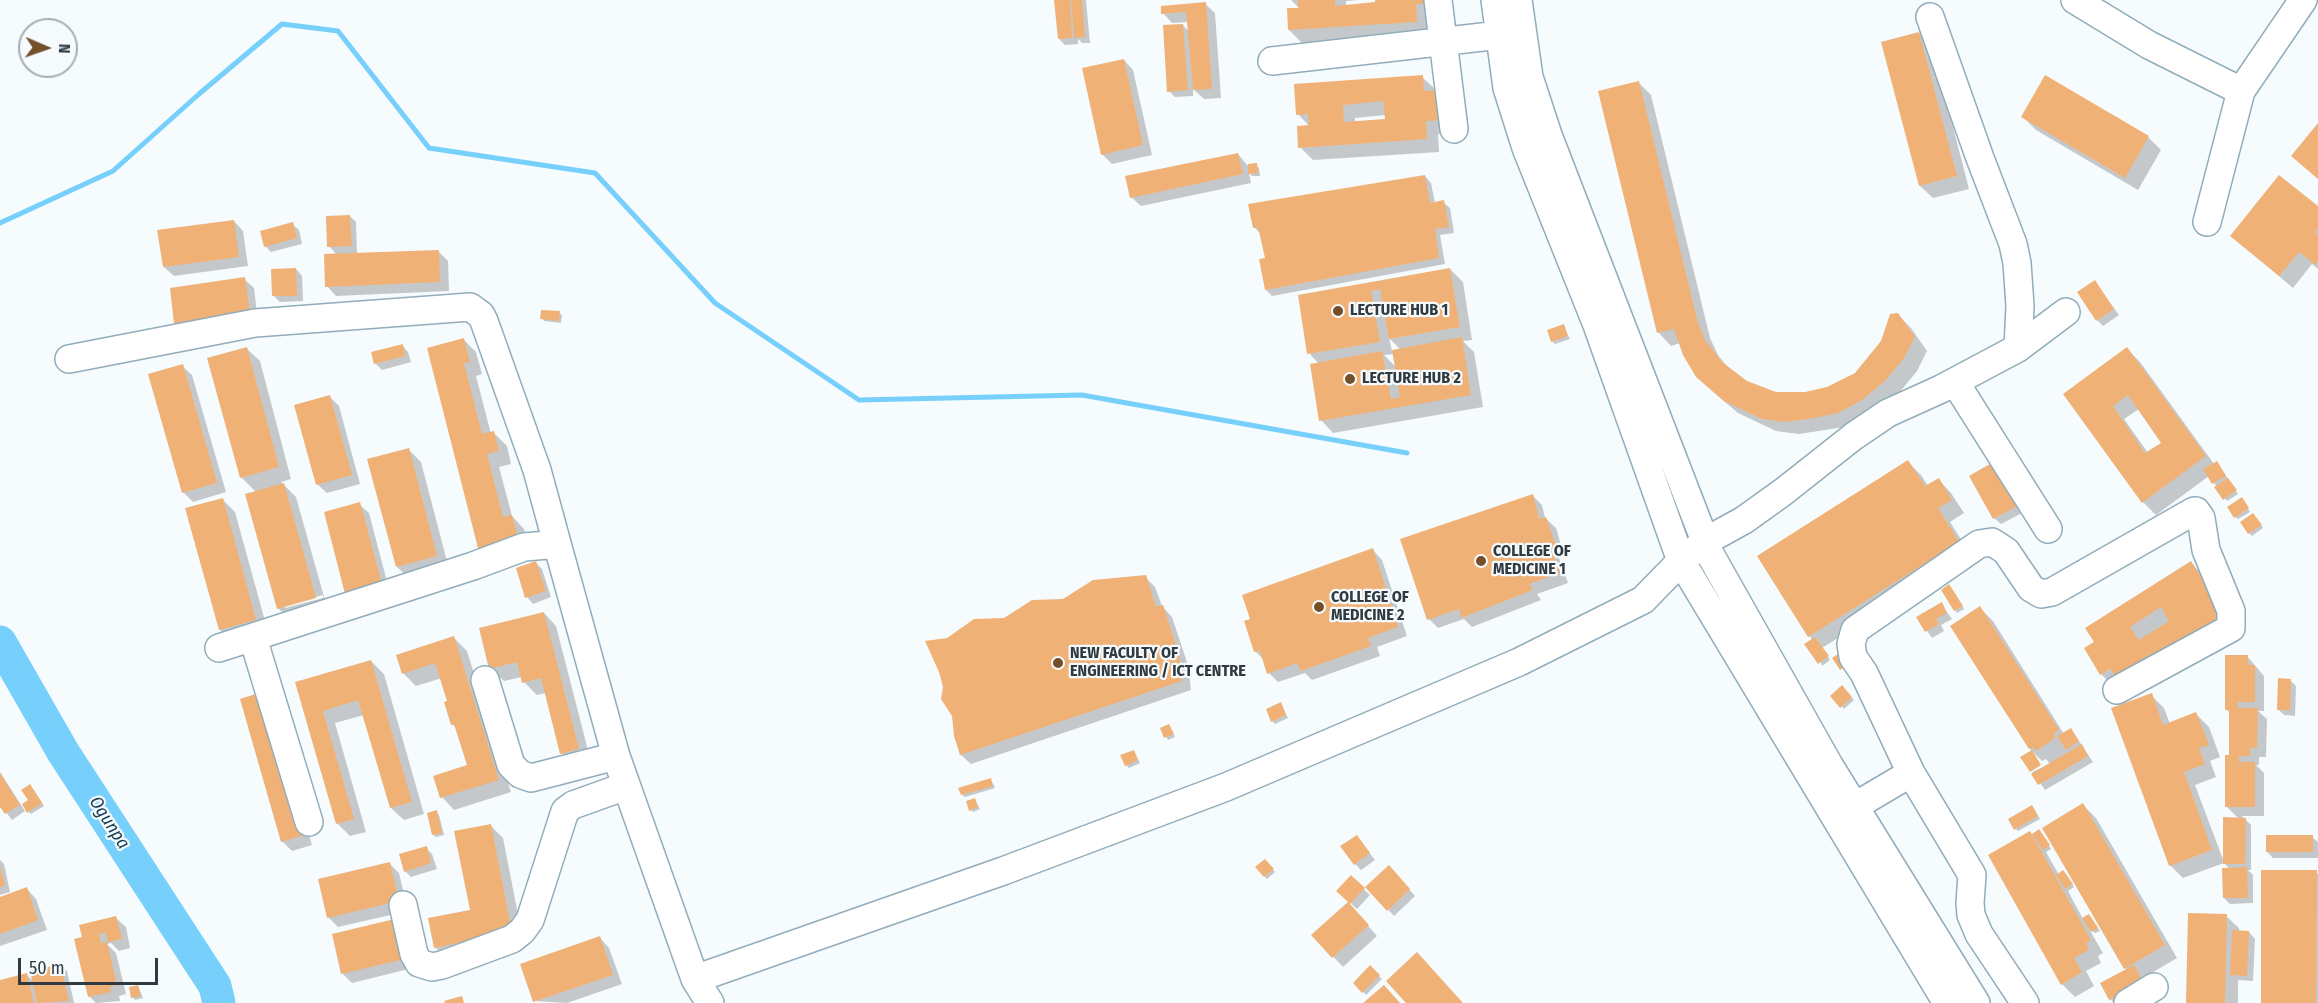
<!DOCTYPE html>
<html>
<head>
<meta charset="utf-8">
<style>
	body { margin:0 }
	#map { position:relative; width:2318px; height:1003px; overflow:hidden; background:#f6fbfe; font-family:"Fira Sans Condensed",sans-serif }
	canvas { display:block }
	.north { position:absolute; left:18px; top:18px; width:60px; height:60px; box-sizing:border-box; background:#f6fbfe; border:2px solid #a7aeb2; border-radius:50%; rotate:92deg; font-size:16px; font-weight:700; line-height:24px; text-align:center; color:#303b41 }
	.north::after { content:''; display:block; margin:auto; width:21px; height:27px; background:#744f2a; clip-path:polygon(50% 0,100% 100%,50% 72%,0 100%) }
	.scale { position:absolute; left:18px; top:958px; width:140px; height:27px; box-sizing:border-box; border:3px solid #303b41; border-top:0; padding-left:8px; font-size:18px; line-height:21px; white-space:nowrap; color:#303b41; -webkit-text-stroke:4px #f6fbfe; paint-order:stroke }
</style>
</head>
<body>
<div id="map">
<canvas width="2318" height="1003"></canvas>
<div class="north">N</div>
<div class="scale">50 m</div>
</div>
<script>
const c = document.querySelector('canvas').getContext('2d');
c.lineJoin = 'round';
function paint(path, color) {
  c.fillStyle = color;
  c.fill(path, 'evenodd');
}
function poly(rows) {
  const path = new Path2D();
  for (const r of rows) {
    path.moveTo(r[0], r[1]);
    for (let i = 2; i < r.length; i += 2) path.lineTo(r[i], r[i + 1]);
  }
  return path;
}
function stroke(path, color, width, dash) {
  c.strokeStyle = color;
  c.lineWidth = width;
  c.lineCap = dash ? 'butt' : 'round';
  c.setLineDash(dash || []);
  c.stroke(path);
}
function write(font, color, halo, rows, align = 'center') {
  c.font = font + ' "Fira Sans Condensed",sans-serif';
  c.lineWidth = 4.5;
  c.setLineDash([]);
  c.textBaseline = 'middle';
  c.strokeStyle = halo;
  c.fillStyle = color;
  for (const [text, x, y, turn = 0] of rows) {
    c.save();
    c.translate(x, y);
    c.rotate((+turn || 0) * Math.PI / 180);
    c.textAlign = isNaN(turn) ? turn : align;
    if (halo) c.strokeText(text, 0, 0);
    c.fillText(text, 0, 0);
    c.restore();
  }
}
paint(poly([
	[1056,0,1086,0,1090,43,1082,43,1078,39,1078,44,1065,45,1059,39],
	[1291,0,1359,0,1346,1,1346,7,1377,4,1377,0,1444,0,1429,34,1302,43,1289,30,1300,9],
	[1205,4,1215,13,1221,98,1204,99,1193,89,1193,96,1175,97,1169,91,1183,25,1189,32,1189,22,1172,23,1163,13],
	[1919,33,1932,46,1969,189,1933,198,1920,186],
	[1124,60,1133,70,1152,155,1112,164,1102,154],
	[1422,77,1435,89,1456,132,1438,134,1439,152,1313,160,1300,147,1310,127,1298,114],
	[1386,115,1387,120,1355,123,1355,118],
	[1638,82,1651,95,1710,338,1718,355,1729,369,1746,382,1775,394,1805,393,1828,389,1856,374,1868,361,1898,315,1911,328,1927,351,1917,371,1899,393,1875,413,1851,426,1799,434,1776,431,1738,413,1711,390,1680,343,1671,346,1659,333,1600,92],
	[2023,117,2148,137,2161,150,2138,190,2036,130],
	[1238,154,1248,166,1256,165,1259,168,1260,176,1252,176,1249,173,1251,183,1141,206,1131,197],
	[1425,176,1431,183,1435,203,1443,202,1450,208,1454,233,1440,235,1445,264,1272,296,1266,290,1267,259,1261,234,1254,227],
	[2318,208,2318,269,2312,264,2293,288,2232,236],
	[350,216,356,222,357,254,438,251,448,261,449,291,336,296,327,286,337,255,329,246],
	[234,221,243,231,248,266,174,276,164,267],
	[292,224,299,230,302,244,271,252,265,246],
	[296,269,302,276,303,301,280,302,274,296],
	[1450,269,1463,282,1472,340,1463,341,1474,352,1483,407,1333,433,1321,420,1319,364,1309,353,1299,296],
	[1389,338,1401,350,1392,351],
	[1394,354,1396,367,1384,355],
	[244,279,254,288,258,322,185,333,176,323],
	[2095,282,2119,315,2103,326,2097,320],
	[559,313,562,315,561,323,544,321,542,318],
	[1563,326,1570,339,1555,344,1552,341],
	[464,340,476,352,482,374,476,376,491,434,494,433,507,446,511,464,499,467,512,516,524,529,531,554,493,564,429,349],
	[402,345,408,352,411,362,382,370,375,363],
	[247,349,260,361,291,479,281,482,296,497,328,611,291,621,278,608,256,492,241,477],
	[323,595,323,598,285,608,285,605],
	[2127,349,2140,362,2214,464,2219,465,2238,494,2227,501,2209,476,2156,515,2143,502,2065,395],
	[2139,409,2163,443,2148,453,2124,419],
	[182,366,192,375,226,492,193,502,183,492],
	[329,396,339,406,360,484,327,493,317,484],
	[408,449,421,462,449,569,410,579,397,567],
	[1908,462,1921,475,1928,486,1939,480,1951,493,1964,513,1950,522,1971,555,1822,648,1830,660,1822,666,1813,640,1809,636],
	[1995,463,2024,512,2001,524,1994,518,1971,477],
	[1533,496,1542,505,1545,518,1556,528,1564,555,1559,558,1568,583,1537,594,1541,600,1472,627,1464,619,1438,628,1429,619],
	[222,499,235,512,268,632,233,642,220,630],
	[2244,502,2250,512,2238,519,2235,517],
	[359,504,369,513,390,593,356,602],
	[2255,517,2263,528,2252,536,2249,533],
	[1373,550,1382,560,1407,636,1377,647,1380,656,1312,680,1305,673,1278,682,1269,673,1265,661,1255,651],
	[536,563,542,569,551,597,533,604,527,597,518,569],
	[2191,563,2204,576,2236,627,2114,687,2101,674,2086,649],
	[1145,577,1155,587,1162,606,1172,617,1188,665,1191,690,971,764,961,755,955,735,954,716,941,671,947,640,1064,600],
	[1952,589,1964,609,1957,613,1955,610],
	[1941,604,1952,619,1941,625,1944,631,1932,638,1918,618],
	[1980,608,1993,621,2064,734,2073,732,2093,762,2045,790,2032,772,2050,764,2046,759,2042,761,2030,749],
	[544,613,556,626,591,762,574,766,562,753,546,693,537,695,524,682,522,677,504,681,491,669],
	[454,638,467,651,511,792,454,810,442,797,469,766,458,730,452,724,449,702,442,678,416,686,403,673],
	[2247,656,2264,676,2264,711,2258,711,2267,719,2266,757,2259,757,2259,765,2256,765,2264,773,2264,816,2242,816,2251,825,2251,870,2248,870,2253,875,2253,903,2230,904,2224,898,2230,869,2224,863,2183,878,2170,865,2151,695,2164,708,2170,724,2196,714,2209,727,2220,757,2210,761,2216,777,2195,785,2224,862,2239,819,2227,807,2231,756,2230,713,2227,710],
	[371,661,384,674,424,814,404,820,391,808,364,715,335,723,366,832,350,836,337,823,296,683],
	[2290,680,2296,686,2295,716,2284,715,2278,709],
	[1842,687,1854,700,1844,709,1832,696],
	[271,703,312,845,292,851,282,841],
	[1281,704,1288,718,1275,724,1272,721],
	[1169,726,1175,737,1168,740,1162,729],
	[1134,751,1140,763,1129,768,1126,765],
	[0,772,25,811,12,820,0,804],
	[991,780,995,788,965,797,962,795],
	[33,789,44,806,31,814,29,812],
	[975,800,980,809,973,812,971,810],
	[2083,805,2096,818,2177,958,2143,978,2148,988,2120,1003,2114,1003,2110,999,2127,971,2125,968],
	[2035,810,2040,819,2018,831,2016,829],
	[436,812,439,815,444,835,436,837,433,834],
	[490,825,503,838,524,945,448,960,435,947,471,911],
	[2039,831,2051,849,2046,852,2059,875,2066,874,2074,887,2068,891,2083,919,2089,915,2100,931,2095,933,2089,929,2103,953,2098,956,2101,963,2086,971,2094,986,2075,997,2062,984,2032,835],
	[2312,837,2318,842,2318,858,2273,858,2267,852],
	[1362,843,1375,860,1361,870,1355,864],
	[426,848,432,854,437,869,411,877,405,871],
	[0,860,4,864,10,892,0,895],
	[1265,861,1275,872,1267,879,1257,867],
	[390,864,399,873,408,911,338,927,328,917],
	[2316,872,2318,874,2318,1003,2263,1003],
	[1395,873,1415,896,1394,916,1368,887],
	[1351,877,1370,895,1357,909,1338,891],
	[27,889,36,899,47,930,0,946,0,899],
	[1357,913,1377,936,1343,967,1313,935],
	[2226,916,2239,928,2239,932,2249,932,2255,939,2253,981,2238,980,2238,1003,2188,1003],
	[116,918,126,927,130,948,119,951,111,943,107,944,116,953,126,994,119,996,120,1001,96,1003,90,997,76,940,84,938],
	[334,935,421,966,352,983,342,973],
	[600,938,609,948,622,984,567,1003,534,1001],
	[60,965,67,971,74,1003,2,1003,0,981,27,975,34,982],
	[1370,967,1382,979,1366,995,1355,983],
	[138,986,143,998,135,1000,133,997]
]), '#0003');
stroke(poly([
	[0,223,113,171,199,94,282,24,338,31,429,148,595,173,715,303,859,400,1082,395,1407,453]
]), '#76d0fb', 5);
stroke(poly([
	[0,642,63,752,215,986,219,1003]
]), '#76d0fb', 33);
paint(poly([
	[1054,0,1070,0,1072,38,1058,39],
	[1071,0,1082,0,1085,37,1074,38],
	[1298,0,1335,0,1335,6,1375,2,1375,0,1433,0,1433,3,1416,4,1417,22,1288,30,1287,8,1298,8],
	[1206,2,1212,89,1193,90,1186,12,1161,14,1161,6],
	[1183,24,1188,90,1167,92,1163,25],
	[1919,32,1957,176,1919,186,1881,42],
	[1124,59,1143,145,1101,155,1082,68],
	[1423,75,1424,91,1442,90,1444,120,1426,121,1427,139,1298,148,1297,126,1309,125,1308,114,1296,115,1294,84],
	[1383,101,1385,119,1344,122,1343,105],
	[2045,75,2149,136,2125,178,2021,117],
	[1639,81,1698,323,1705,340,1722,362,1747,381,1776,392,1805,392,1827,387,1855,373,1881,341,1890,314,1898,313,1915,337,1904,358,1886,380,1862,400,1838,413,1814,418,1786,422,1762,419,1724,401,1696,377,1683,355,1674,329,1657,333,1598,91],
	[2318,123,2318,179,2291,156],
	[1238,153,1243,174,1130,198,1125,176],
	[1257,163,1258,173,1248,174,1248,164],
	[1425,175,1430,203,1444,200,1449,227,1435,229,1439,258,1265,290,1259,259,1265,258,1258,227,1253,228,1248,204],
	[2279,175,2318,206,2318,228,2315,232,2318,235,2318,261,2315,265,2299,252,2279,276,2230,236],
	[350,215,352,246,327,247,326,216],
	[234,220,239,257,163,267,157,230],
	[293,222,297,238,264,247,260,231],
	[439,250,440,282,325,287,324,254],
	[296,268,297,296,272,296,271,269],
	[1450,268,1460,327,1389,339,1380,289,1371,291,1380,342,1307,354,1298,295],
	[245,277,250,313,174,324,170,288],
	[2095,280,2114,309,2096,321,2077,292],
	[541,310,560,311,559,321,540,319],
	[1564,324,1568,336,1551,342,1547,330],
	[1462,337,1471,395,1319,421,1310,364,1382,351,1391,399,1400,397,1392,350],
	[464,338,470,362,464,363,482,434,494,431,499,451,487,454,503,517,512,515,519,541,479,552,427,348],
	[403,344,405,356,374,364,371,352],
	[247,347,279,467,240,478,207,358],
	[2127,347,2206,456,2142,503,2063,394],
	[2128,395,2161,443,2145,453,2113,406],
	[183,364,217,483,182,493,148,374],
	[330,395,352,475,316,485,294,405],
	[409,448,437,556,396,567,367,459],
	[1908,460,1925,486,1939,478,1952,500,1938,508,1959,542,1808,637,1757,556],
	[1995,461,2019,505,1993,519,1969,476],
	[2217,461,2226,476,2212,484,2203,469],
	[2228,478,2237,490,2223,500,2214,487],
	[284,483,316,598,277,609,245,494],
	[1533,494,1539,519,1546,517,1556,546,1551,549,1560,573,1529,584,1533,590,1461,618,1459,609,1427,620,1400,539],
	[2242,497,2249,508,2234,518,2227,507],
	[223,498,256,620,219,630,185,508],
	[360,502,382,584,345,594,324,512],
	[2253,513,2262,525,2248,534,2240,522],
	[1373,548,1398,627,1368,638,1371,646,1301,671,1297,663,1267,674,1260,651,1254,652,1244,621,1250,619,1242,595],
	[536,561,546,591,525,598,516,568],
	[2191,561,2224,614,2118,680,2110,669,2100,675,2084,648,2094,642,2085,628],
	[2161,607,2169,621,2139,640,2130,627],
	[1146,575,1156,607,1163,605,1179,654,1182,681,960,755,954,736,952,716,941,699,943,687,939,672,925,641,947,638,974,619,1004,618,1032,600,1063,599,1093,580],
	[1949,584,1963,606,1954,611,1941,590],
	[1942,602,1947,613,1936,619,1939,624,1925,632,1916,617],
	[1980,606,2059,730,2053,734,2055,738,2036,751,2033,747,2029,749,1950,626],
	[544,612,579,749,560,754,541,678,522,683,517,662,489,669,479,628],
	[454,636,499,780,440,798,433,776,467,765,454,724,451,725,444,702,447,701,435,663,402,674,396,655],
	[1815,637,1829,656,1818,664,1804,644],
	[1841,652,1850,664,1840,670,1832,658],
	[2225,655,2248,655,2248,665,2255,665,2255,702,2238,702,2238,708,2258,708,2257,748,2250,748,2250,756,2239,756,2239,762,2255,762,2255,807,2225,807,2225,755,2229,755,2229,710,2225,710],
	[371,660,412,802,390,808,358,700,323,711,354,819,336,824,295,682],
	[2278,678,2291,679,2290,710,2277,710],
	[1842,685,1852,697,1840,708,1830,696],
	[262,692,304,835,281,842,240,699],
	[2152,693,2163,725,2196,712,2209,745,2199,748,2205,764,2184,772,2212,850,2169,866,2111,708],
	[1281,702,1286,715,1271,722,1266,709],
	[1169,724,1174,734,1164,738,1160,728],
	[2071,728,2079,741,2066,750,2057,736],
	[2082,744,2088,756,2038,785,2031,774],
	[1134,750,1138,760,1125,766,1120,755],
	[2032,750,2041,765,2030,772,2020,757],
	[0,773,20,805,5,814,0,807],
	[991,778,993,786,961,795,958,788],
	[30,784,42,803,27,813,22,804,28,800,21,790],
	[975,798,978,807,969,811,966,801],
	[2083,803,2165,945,2124,969,2042,828],
	[2032,805,2038,816,2014,830,2008,819],
	[437,810,442,833,432,835,427,813],
	[2223,817,2246,818,2245,864,2223,864],
	[491,824,512,932,434,948,428,918,470,910,454,831],
	[2039,829,2050,845,2043,850,2032,834],
	[2030,831,2091,940,2086,943,2089,950,2074,958,2082,972,2061,985,1988,855],
	[1357,835,1370,853,1354,865,1340,846],
	[2266,835,2313,835,2313,852,2266,852],
	[427,846,431,863,404,872,399,854],
	[1265,859,1274,869,1264,877,1255,867],
	[390,862,399,901,327,918,318,879],
	[1389,865,1410,889,1387,911,1365,887],
	[0,867,5,886,0,887],
	[2247,867,2248,898,2223,898,2222,868],
	[2063,870,2073,884,2065,889,2056,875],
	[2261,870,2317,870,2316,1003,2261,1003],
	[1351,875,1365,888,1350,904,1369,925,1332,958,1311,935,1348,902,1336,891],
	[27,887,38,920,0,934,0,897],
	[2188,913,2227,914,2225,1003,2186,1003],
	[2089,914,2098,928,2091,932,2082,918],
	[116,916,122,939,108,942,106,933,99,934,101,943,107,942,117,985,110,987,111,992,88,997,74,939,82,937,79,925],
	[403,917,413,957,341,974,332,934],
	[2232,930,2249,931,2247,976,2230,975],
	[600,936,613,975,533,1002,520,964],
	[1417,952,1463,1003,1406,1003,1386,981],
	[61,964,69,1001,37,1003,30,971],
	[1370,965,1380,975,1362,993,1353,983],
	[2134,965,2143,982,2109,1000,2100,983],
	[27,973,34,1003,0,1003,0,980],
	[138,985,141,996,131,998,129,987],
	[1384,985,1400,1003,1363,1003],
	[462,996,464,1003,445,1003,444,1001]
]), '#f0b176');
const minor = poly([
	[1438,0,1454,129],
	[1495,0,1507,88,1526,148,1597,325,1681,561,1947,1003],
	[1518,0,1529,77,1548,135,1710,554,1829,765,1976,1003],
	[2075,0,2149,45,2241,91],
	[1930,17,1980,158,2013,244,2017,263,2020,306,2018,348],
	[1272,61,1500,35],
	[2207,222,2241,91,2303,0],
	[69,359,255,323,470,307,481,315,484,321,537,470,558,547],
	[1955,382,2048,529],
	[253,638,309,822],
	[219,648,473,566,524,547,548,545,558,547,616,756,695,979,710,1003],
	[485,680,511,765,520,774,531,778,616,756],
	[1840,815,1911,773],
	[403,905,414,954,419,963,432,967,442,965,512,939,522,931,530,920,565,811,573,805,626,786],
	[695,979,1003,871,1226,787,1519,662,1643,600,1681,561,1706,541,1744,520,1783,492,1854,436,1888,413,1941,389,2018,348,2066,312],
	[2025,1003,1979,934,1971,915,1970,903,1972,875,1911,773,1864,673,1853,657,1851,644,1855,630,1979,544,1992,542,2006,551,2031,588,2041,594,2052,592,2194,511,2196,511,2201,518,2206,550,2231,611,2231,628,2117,690],
	[2128,1003,2154,987]
]);
stroke(minor, '#91acba', 30);
stroke(minor, '#fff', 27);
for (const [x, y, r, color] of [
	[1338,311,6,"#744f2a"],
	[1350,379,6,"#744f2a"],
	[1481,561,6,"#744f2a"],
	[1319,607,6,"#744f2a"],
	[1058,663,6,"#744f2a"]
]) {
  const dot = new Path2D();
  dot.arc(x, y, r, 0, 2 * Math.PI);
  c.fillStyle = color;
  c.fill(dot);
  stroke(dot, '#f6fbfe', 2);
}
write('bold 16px', '#303b41', '#f6fbfe', [
	["LECTURE HUB 1",1350,311],
	["LECTURE HUB 2",1362,379],
	["COLLEGE OF",1493,552],
	["MEDICINE 1",1493,570],
	["COLLEGE OF",1331,598],
	["MEDICINE 2",1331,616],
	["NEW FACULTY OF",1070,654],
	["ENGINEERING / ICT CENTRE",1070,672]
], 'left');
write('italic 18px', '#184052', '#f6fbfe', [
	["Ogunpa",109,823,57]
]);
</script>
</body>
</html>
